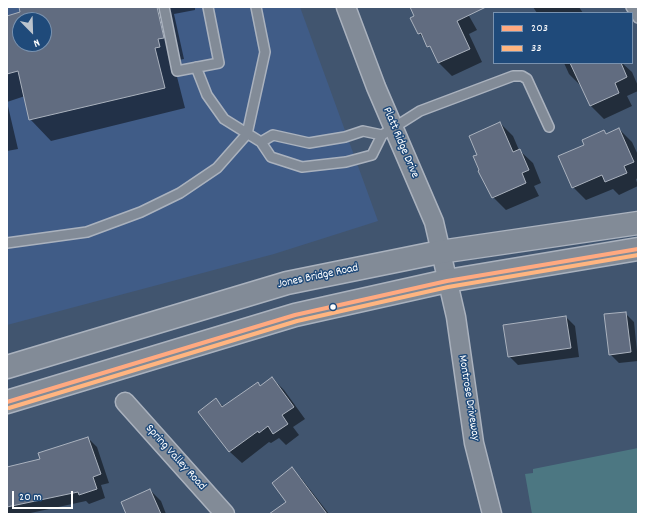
<!DOCTYPE html>
<html>
<head>
<meta charset="utf-8">
<style>
	body { margin:0 }
	#map { position:relative; width:645px; height:521px; overflow:hidden; background:#41556f; font-family:Dekko,sans-serif }
	canvas { display:block }
	.frame { position:absolute; inset:0; border:8px solid #fff; pointer-events:none }
	.legend { position:absolute; left:493px; top:12px; width:140px; height:52px; box-sizing:border-box; background:#1f4a7a; border:1px solid #7992af; margin:0; padding:5px 7px; list-style:none; font-size:12px; color:#fff }
	.legend li { display:flex; align-items:center; gap:8px; height:20px }
	.legend b { width:20px; border:1px solid #7992af }
	.north { position:absolute; left:12px; top:12px; width:40px; height:40px; box-sizing:border-box; background:#1f4a7a; border:1px solid #7992af; border-radius:50%; rotate:157deg; font-size:11px; font-weight:700; line-height:16px; text-align:center; color:#fff }
	.north::after { content:''; display:block; margin:auto; width:14px; height:18px; background:#bcc4cd; clip-path:polygon(50% 0,100% 100%,50% 72%,0 100%) }
	.scale { position:absolute; left:12px; top:491px; width:61px; height:18px; box-sizing:border-box; border:2px solid #fff; border-top:0; padding-left:5px; font-size:12px; line-height:14px; white-space:nowrap; color:#fff; -webkit-text-stroke:3px #1f4a7a; paint-order:stroke }
</style>
</head>
<body>
<div id="map">
<canvas width="645" height="521"></canvas>
<div class="frame"></div>
<ul class="legend">
<li><b style="height:5px;background:#ffa980"></b>203</li>
<li><b style="height:5px;background:#ffb580"></b>33</li>
</ul>
<div class="north">N</div>
<div class="scale">20 m</div>
</div>
<script>
const c = document.querySelector('canvas').getContext('2d');
c.lineJoin = 'round';
function paint(path, color) {
  c.fillStyle = color;
  c.fill(path, 'evenodd');
}
function poly(rows) {
  const path = new Path2D();
  for (const r of rows) {
    path.moveTo(r[0], r[1]);
    for (let i = 2; i < r.length; i += 2) path.lineTo(r[i], r[i + 1]);
  }
  return path;
}
function stroke(path, color, width, dash) {
  c.strokeStyle = color;
  c.lineWidth = width;
  c.lineCap = dash ? 'butt' : 'round';
  c.setLineDash(dash || []);
  c.stroke(path);
}
function write(font, color, halo, rows, align = 'center') {
  c.font = font + ' Dekko,sans-serif';
  c.lineWidth = 3;
  c.setLineDash([]);
  c.textBaseline = 'middle';
  c.strokeStyle = halo;
  c.fillStyle = color;
  for (const [text, x, y, turn = 0] of rows) {
    c.save();
    c.translate(x, y);
    c.rotate((+turn || 0) * Math.PI / 180);
    c.textAlign = isNaN(turn) ? turn : align;
    if (halo) c.strokeText(text, 0, 0);
    c.fillText(text, 0, 0);
    c.restore();
  }
}
paint(poly([
	[7,7,300,7,378,221,274,254,7,325],
	[20,20,44,20,44,44,20,44]
]), '#405c87');
paint(poly([
	[638,448,638,514,532,514,525,474,533,473,533,469]
]), '#4c7782');
paint(poly([
	[20,7,195,7,195,10,174,14,184,59,179,60,175,69,185,108,51,141,30,119,25,96,7,102,18,149,7,151,7,17,22,12],
	[20,20,44,20,44,44,20,44],
	[411,7,464,7,477,30,469,34,482,62,452,76,439,63,434,52,419,33],
	[533,7,579,7,583,13,537,13],
	[564,63,622,63,632,72,638,86,638,91,627,96,632,106,604,119,591,106,583,88,569,74],
	[500,123,513,136,519,150,533,163,541,183,534,186,539,196,506,210,493,197,489,189,485,185,474,157,478,155],
	[619,129,632,142,638,155,638,178,636,179,638,186,619,195,613,189,586,200,573,187,585,146,604,131,607,134],
	[625,313,634,322,638,361,619,363,610,354],
	[566,317,575,326,579,357,518,365,509,356],
	[272,378,284,390,305,419,293,427,299,435,286,445,279,438,271,443,269,442,242,463,230,452,200,412,216,400,224,407,257,383,261,386],
	[88,438,97,447,109,483,101,485,105,498,89,504,86,501,26,514,7,514,7,468,41,460],
	[292,469,301,478,329,514,285,514],
	[150,490,161,501,166,514,127,514]
]), '#0007');
const building = poly([
	[19,7,157,7,164,38,158,39,160,47,155,48,165,88,29,120,18,71,7,74,7,16,20,12,19,7],
	[20,20,44,20,44,44,20,44,20,20],
	[410,7,486,7,457,21,470,49,438,63,430,46,427,47,421,33,418,34,410,18,414,16,410,7],
	[570,63,621,63,627,77,615,83,619,93,590,106,570,63],
	[500,122,513,152,520,149,529,170,522,173,526,183,492,198,478,171,479,170,473,156,477,155,469,136,500,122],
	[619,128,634,162,624,166,627,173,605,182,602,175,572,188,558,156,584,145,582,140,604,130,606,134,619,128],
	[626,312,631,352,609,355,604,314,626,312],
	[566,316,571,348,508,357,503,325,566,316],
	[272,377,294,407,282,415,288,424,273,434,268,426,259,433,258,431,229,452,198,412,216,398,222,407,258,382,260,386,272,377],
	[88,437,101,474,93,477,97,489,79,495,78,492,7,507,7,467,40,459,38,453,88,437],
	[292,467,327,514,269,514,286,502,272,483,292,467],
	[150,489,161,514,126,514,121,502,150,489]
]);
paint(building, '#616c80');
stroke(building, '#aab2be', 1);
const service = poly([
	[164,7,177,71,219,63,208,7],
	[631,7,638,18],
	[196,67,207,95,224,119,261,142,271,157,302,167,346,162,372,155,382,135,420,111,513,76,522,76,527,79,549,127],
	[261,142,273,135,309,143,345,137,363,131,382,135],
	[7,243,87,232,141,212,180,193,217,168,247,134,265,52,256,7]
]);
const minor = poly([
	[346,7,376,87,434,222,456,317,474,443,492,514],
	[125,402,225,514]
]);
const secondary = poly([
	[7,367,287,283,440,252,638,223],
	[7,402,295,315,447,281,638,249]
]);
stroke(service, '#aab2be', 12);
stroke(minor, '#aab2be', 21);
stroke(secondary, '#aab2be', 25);
stroke(service, '#828b97', 9);
stroke(minor, '#828b97', 18);
stroke(secondary, '#828b97', 22);
stroke(poly([
	[7,402,295,315,447,281,638,249]
]), '#ffa980', 4);
stroke(poly([
	[9,408,297,321,448,287,638,255]
]), '#ffb580', 4);
for (const [x, y, r, color] of [
	[333,307,3.5,"#fff"]
]) {
  const dot = new Path2D();
  dot.arc(x, y, r, 0, 2 * Math.PI);
  c.fillStyle = color;
  c.fill(dot);
  stroke(dot, '#1f4a7a', 1.5);
}
write('12px', '#fff', '#1f4a7a', [
	["Platt Ridge Drive",400,143,67],
	["Jones Bridge Road",318,277,-12],
	["Montrose Driveway",468,398,81],
	["Spring Valley Road",175,458,48]
]);
</script>
</body>
</html>
